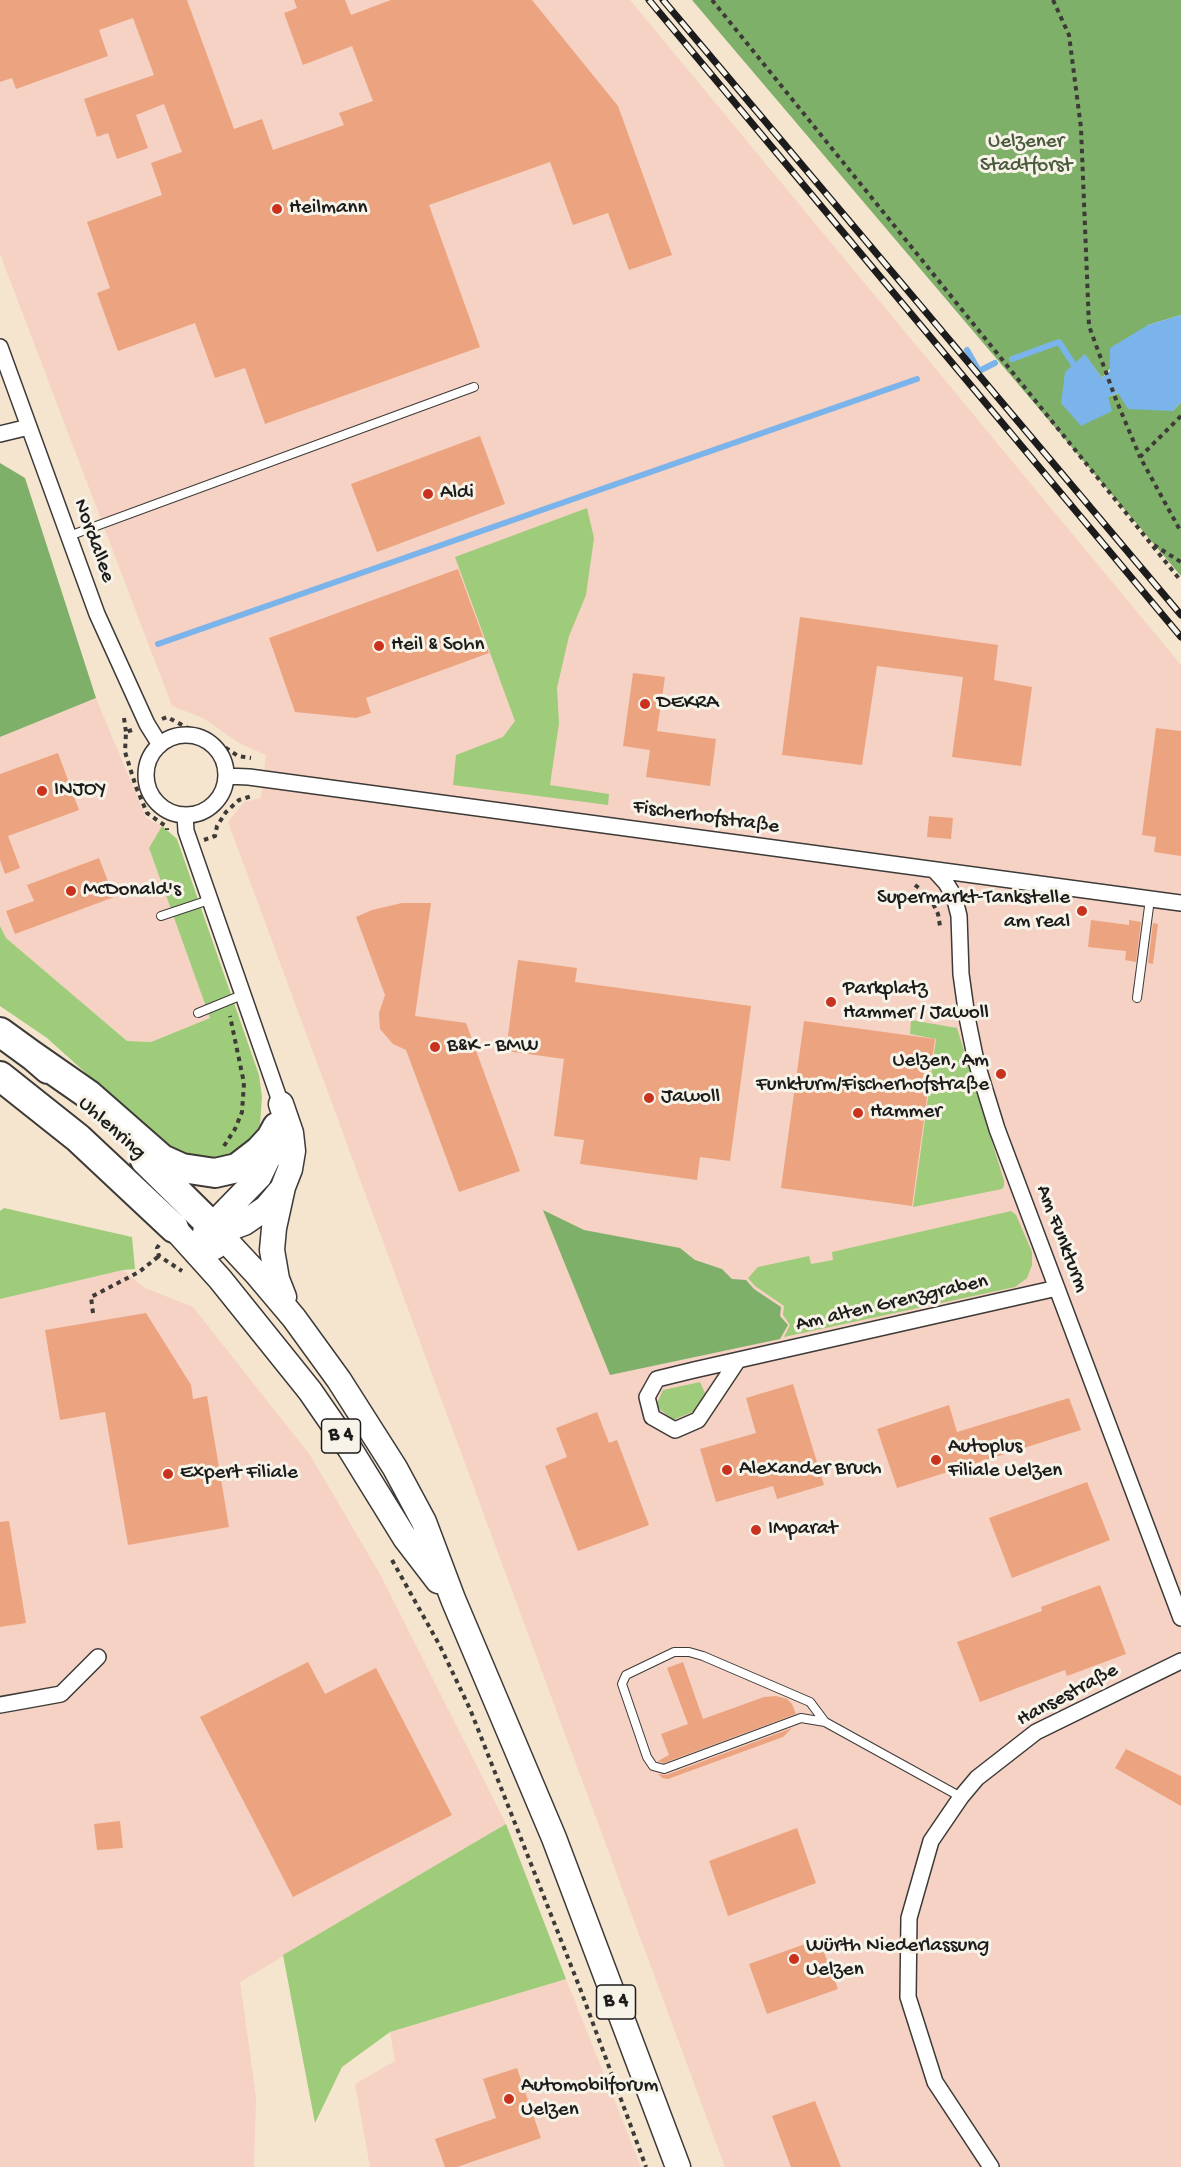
<!DOCTYPE html>
<html>
<head>
<meta charset="utf-8">
<style>
	body { margin:0 }
	canvas { display:block; background:#f5e4ce }
</style>
</head>
<body>
<canvas width="1181" height="2167"></canvas>
<script>
const c = document.querySelector('canvas').getContext('2d');
c.lineJoin = 'round';
function paint(path, color) {
  c.fillStyle = color;
  c.fill(path, 'evenodd');
}
function poly(rows) {
  const path = new Path2D();
  for (const r of rows) {
    if (r.length === 3) {
      path.moveTo(r[0] + r[2], r[1]);
      path.arc(r[0], r[1], r[2], 0, 2 * Math.PI);
      continue;
    }
    path.moveTo(r[0], r[1]);
    for (let i = 2; i < r.length; i += 2) path.lineTo(r[i], r[i + 1]);
  }
  return path;
}
function stroke(path, color, width, dash) {
  c.strokeStyle = color;
  c.lineWidth = width;
  c.lineCap = dash ? 'butt' : 'round';
  c.setLineDash(dash || []);
  c.stroke(path);
}
function write(font, color, halo, rows, align = 'center') {
  c.font = font + ' "Gochi Hand",sans-serif';
  c.lineWidth = 6;
  c.setLineDash([]);
  c.textBaseline = 'middle';
  c.strokeStyle = halo;
  c.fillStyle = color;
  for (const [text, x, y, turn = 0] of rows) {
    c.save();
    c.translate(x, y);
    c.rotate((+turn || 0) * Math.PI / 180);
    c.textAlign = isNaN(turn) ? turn : align;
    if (halo) c.strokeText(text, 0, 0);
    c.fillText(text, 0, 0);
    c.restore();
  }
}
paint(poly([
	[0,0,630,0,1181,665,1181,2167,725,2167,228,822,244,802,261,798,266,755,239,743,203,718,172,706,0,254],
	[96,698,146,818,162,826,149,848,210,1018,151,1042,127,1041,6,938,0,926,0,737],
	[123,1270,145,1288,193,1307,310,1455,381,1576,506,1824,240,1982,256,2097,254,2167,0,2167,0,1299],
	[566,1979,641,2167,370,2167,355,2084,395,2061,390,2032]
]), '#f6d2c4');
paint(poly([
	[587,508,594,538,586,595,569,636,557,688,559,723,550,785,609,794,608,805,453,785,456,755,503,737,515,721,455,557],
	[162,826,177,839,259,1075,262,1097,260,1125,250,1142,237,1154,219,1158,194,1156,177,1151,130,1113,47,1038,0,1006,0,926,6,938,127,1041,151,1042,210,1018,149,848],
	[911,1020,957,1028,1004,1181,1004,1186,1002,1189,913,1207,936,1039,910,1034],
	[4,1208,132,1237,135,1269,123,1270,0,1299,0,1211],
	[1011,1211,1016,1215,1032,1252,1032,1265,1027,1278,1015,1287,784,1337,790,1325,783,1315,784,1306,755,1286,748,1278,758,1267,809,1256,811,1264,833,1260,832,1252],
	[700,1382,705,1393,697,1410,673,1420,656,1406,663,1390],
	[506,1824,566,1979,390,2032,342,2067,315,2123,283,1955]
]), '#9fcc7a');
paint(poly([
	[692,0,1181,0,1181,315,1148,325,1102,378,1085,355,1108,397,1119,393,1173,411,1181,402,1181,576],
	[0,463,25,478,96,698,0,737],
	[543,1210,584,1230,680,1248,695,1260,722,1269,732,1279,746,1280,754,1289,781,1307,780,1316,788,1325,780,1339,610,1375]
]), '#7fb06a');
paint(poly([
	[1181,315,1181,402,1173,411,1128,409,1118,393,1108,397,1112,411,1081,426,1061,403,1065,372,1085,354,1102,378,1110,371,1110,348,1148,325]
]), '#7bb3eb');
stroke(poly([
	[967,350,979,371,995,363],
	[1012,359,1059,342,1078,371],
	[158,644,917,379]
]), '#7bb3eb', 6);
paint(poly([
	[0,0,187,0,234,129,262,119,273,150,344,125,339,113,373,101,352,46,303,65,284,13,297,8,294,0,345,0,351,15,391,0,532,0,618,106,672,255,629,270,608,213,573,225,550,162,429,205,480,347,265,424,245,368,215,378,195,323,118,351,97,293,110,288,87,222,162,195,151,163,182,152,164,104,136,115,148,148,117,159,108,133,97,137,84,99,154,75,133,18,99,30,108,56,16,89,12,78,0,82],
	[480,436,505,504,377,552,351,484],
	[458,569,489,653,366,698,371,713,356,718,295,712,269,638],
	[800,617,998,645,994,680,1032,687,1021,766,952,757,963,677,877,666,862,765,782,755],
	[633,673,665,677,657,731,716,739,710,786,646,777,650,750,623,746],
	[1156,728,1181,731,1181,856,1154,852,1156,837,1142,835],
	[58,753,79,810,8,836,20,868,5,874,0,860,0,774],
	[929,816,953,818,951,839,927,837],
	[99,858,114,897,15,934,6,911,34,901,27,885],
	[402,903,431,903,415,1016,466,1023,520,1171,459,1192,406,1050,393,1044,380,1029,379,1013,385,995,356,917,372,910],
	[1091,920,1129,925,1129,920,1141,922,1136,962,1125,960,1126,951,1088,947],
	[1153,923,1158,924,1153,964,1148,963],
	[518,960,577,968,575,982,751,1006,730,1161,700,1157,697,1180,580,1164,584,1140,554,1136,564,1059,506,1051],
	[804,1021,935,1039,912,1206,781,1188],
	[146,1313,191,1385,193,1399,207,1396,229,1527,128,1545,105,1412,60,1420,45,1330],
	[793,1384,824,1485,777,1499,773,1486,716,1502,700,1449,756,1433,746,1398],
	[1069,1398,1081,1430,897,1488,877,1429,949,1405,957,1432],
	[597,1412,609,1443,617,1440,649,1525,578,1551,545,1466,567,1457,556,1428],
	[1087,1482,1110,1540,1012,1578,989,1518],
	[9,1521,26,1623,0,1627,0,1522],
	[1100,1585,1126,1654,1067,1676,1065,1670,980,1702,957,1642,1042,1611,1041,1607],
	[308,1662,325,1694,376,1668,452,1815,293,1897,200,1717],
	[683,1662,703,1719,764,1697,776,1696,787,1699,792,1704,796,1714,664,1763,658,1761,669,1755,661,1734,688,1724,667,1668],
	[792,1728,783,1737,668,1779,662,1778,658,1774,666,1775],
	[1126,1749,1181,1776,1181,1806,1115,1768],
	[120,1821,123,1848,97,1850,94,1824],
	[797,1828,816,1883,728,1916,709,1861],
	[819,1939,838,1989,767,2014,749,1964],
	[517,2068,541,2138,457,2167,445,2167,435,2139,496,2118,483,2079],
	[815,2101,841,2167,791,2167,772,2116]
]), '#eba47f');
const lane = poly([
	[69,536,474,387],
	[161,916,209,900],
	[1137,998,1150,899],
	[198,1013,242,995],
	[825,1722,801,1718,664,1769,653,1766,647,1757,622,1684,626,1675,674,1652,689,1652,703,1656,810,1702,825,1722,961,1797]
]);
const street = poly([
	[0,347,97,614,147,724,160,745],
	[0,434,29,427],
	[186,775,40],
	[226,776,249,777,1181,903],
	[185,815,186,831,281,1104],
	[934,870,946,883,954,896,959,916,961,974,967,1017,976,1061,997,1129,1181,1618],
	[738,1360,698,1420,675,1430,652,1417,647,1397,657,1379,694,1370,1057,1288],
	[0,1705,61,1694,98,1657],
	[991,2167,935,2082,908,1997,909,1918,931,1841,961,1797,977,1778,1036,1732,1181,1661]
]);
const primary = poly([
	[281,1104,291,1133,293,1151,290,1169,283,1187,274,1228,272,1250,277,1279,284,1297],
	[174,1228,220,1279,310,1391,350,1449,405,1538,438,1581],
	[217,1231,256,1273,294,1318,339,1380,395,1468,424,1522,453,1599,554,1838,678,2167],
	[205,1232,231,1228,244,1223,266,1208,282,1189],
	[215,1247,217,1231,223,1214,259,1177,270,1154,276,1133]
]);
const highway = poly([
	[0,1032,33,1056,48,1069],
	[33,1056,89,1095,162,1159,182,1168,215,1173,237,1168,259,1151,271,1138,277,1127],
	[0,1076,78,1138,174,1228],
	[145,1160,217,1231]
]);
stroke(lane, '#3d3a37', 10);
stroke(street, '#3d3a37', 18);
stroke(primary, '#3d3a37', 27);
stroke(highway, '#3d3a37', 32);
stroke(poly([
	[712,0,1181,581],
	[1053,0,1069,35,1081,128,1089,326,1115,397,1140,457],
	[1181,416,1140,457,1181,532],
	[1154,545,1181,562],
	[124,718,126,732],
	[162,719,167,717,188,728,201,731,238,756,251,758],
	[132,730,126,732,125,752,136,787,147,813,167,827,167,830],
	[204,840,215,836,217,826,226,812,239,800,252,796],
	[915,885,930,897,938,914,940,926],
	[224,1146,235,1129,242,1112,244,1083,230,1016],
	[159,1245,157,1248,159,1256,182,1271],
	[93,1313,91,1297,139,1272,159,1256],
	[392,1560,440,1646,470,1709,581,1991,646,2167]
]), '#3d3a37', 4, [4.5, 4.5]);
stroke(lane, '#fff', 8);
stroke(street, '#fff', 15);
stroke(primary, '#fff', 24);
stroke(highway, '#fff', 28);
const rail = poly([
	[649,0,1181,637],
	[663,0,1181,615]
]);
stroke(rail, '#1c1c1c', 7);
stroke(rail, '#f7f3e8', 4.5, [14]);
for (const [x, y, r, color] of [
	[277,209,6,"#c8321e"],
	[428,494,6,"#c8321e"],
	[379,646,6,"#c8321e"],
	[645,704,6,"#c8321e"],
	[42,791,6,"#c8321e"],
	[71,891,6,"#c8321e"],
	[1082,911,6,"#c8321e"],
	[831,1002,6,"#c8321e"],
	[435,1047,6,"#c8321e"],
	[1001,1074,6,"#c8321e"],
	[649,1098,6,"#c8321e"],
	[858,1113,6,"#c8321e"],
	[936,1460,6,"#c8321e"],
	[727,1470,6,"#c8321e"],
	[168,1474,6,"#c8321e"],
	[756,1530,6,"#c8321e"],
	[794,1959,6,"#c8321e"],
	[509,2099,6,"#c8321e"]
]) {
  const dot = new Path2D();
  dot.arc(x, y, r, 0, 2 * Math.PI);
  c.fillStyle = color;
  c.fill(dot);
  stroke(dot, '#f7f3e8', 2);
}
for (const [x, y, w] of [
	[341,1436,39],
	[616,2002,39]
]) {
  const box = new Path2D();
  box.roundRect(x - w / 2, y - 17, w, 34, 4.5);
  c.fillStyle = '#f7f3e8';
  c.fill(box);
  stroke(box, '#1c1c1c', 1.5);
}
write('bold 20px', '#1c1c1c', null, [
	["B 4",341,1436],
	["B 4",616,2002]
]);
write('21px', '#4a5a3d', '#f7f3e8', [
	["Uelzener",1026,143],
	["Stadtforst",1026,167]
]);
write('21px', '#1c1c1c', '#f7f3e8', [
	["Heilmann",289,209],
	["Aldi",440,494],
	["Heil & Sohn",391,646],
	["DEKRA",657,704],
	["INJOY",54,791],
	["McDonald's",83,891],
	["Supermarkt-Tankstelle",1070,899,"right"],
	["am real",1070,923,"right"],
	["Parkplatz",843,990],
	["Hammer / Jawoll",843,1014],
	["B&K - BMW",447,1047],
	["Uelzen, Am",989,1062,"right"],
	["Funkturm/Fischerhofstraße",989,1086,"right"],
	["Jawoll",661,1098],
	["Hammer",870,1113],
	["Autoplus",948,1448],
	["Filiale Uelzen",948,1472],
	["Alexander Bruch",739,1470],
	["Expert Filiale",180,1474],
	["IMparat",768,1530],
	["Würth Niederlassung",806,1947],
	["Uelzen",806,1971],
	["Automobilforum",521,2087],
	["Uelzen",521,2111]
], 'left');
write('21px', '#1c1c1c', '#f7f3e8', [
	["Nordallee",93,541,70],
	["Fischerhofstraße",706,818,8],
	["Uhlenring",111,1129,42],
	["Am Funkturm",1061,1239,69],
	["Am alten Grenzgraben",892,1304,-13],
	["Hansestraße",1068,1696,-28]
]);
</script>
</body>
</html>
